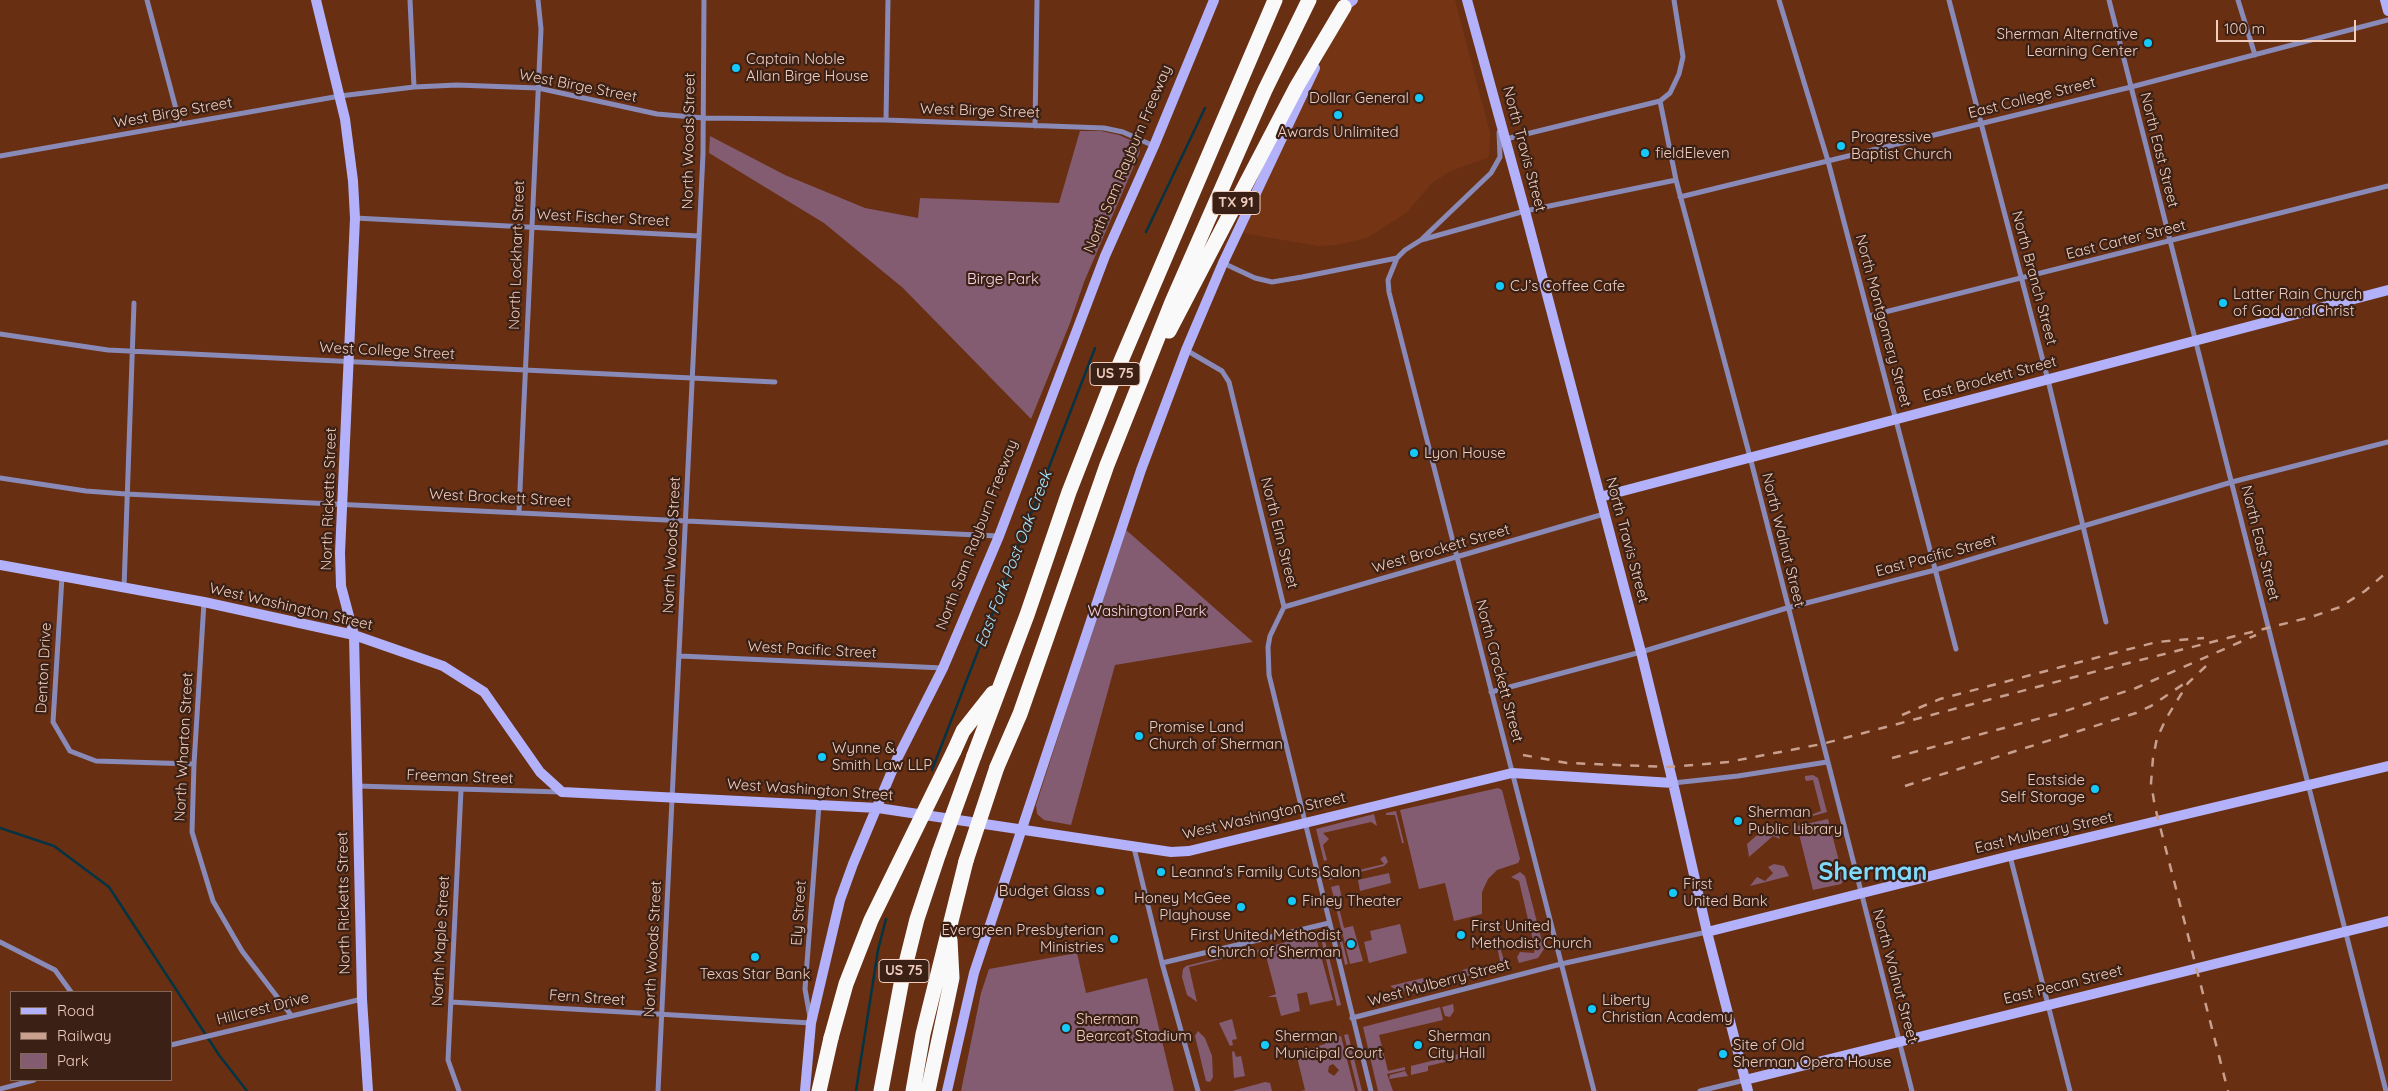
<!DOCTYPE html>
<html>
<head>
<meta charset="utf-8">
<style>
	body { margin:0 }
	#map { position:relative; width:2388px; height:1091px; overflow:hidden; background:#682f13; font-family:Quicksand,sans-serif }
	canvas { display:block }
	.legend { position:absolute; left:10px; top:991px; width:162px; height:90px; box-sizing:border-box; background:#3b2115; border:1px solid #846659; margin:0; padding:6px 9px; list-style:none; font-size:15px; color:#f1cdbe }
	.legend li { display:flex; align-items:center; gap:10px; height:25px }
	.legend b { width:25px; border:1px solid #846659 }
	.scale { position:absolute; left:2216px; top:20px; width:140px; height:22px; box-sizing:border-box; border:2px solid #f1cdbe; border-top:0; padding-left:6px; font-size:15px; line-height:18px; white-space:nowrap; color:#f1cdbe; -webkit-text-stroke:4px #3b2115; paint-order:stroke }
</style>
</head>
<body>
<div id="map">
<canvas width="2388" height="1091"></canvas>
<ul class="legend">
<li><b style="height:6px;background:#b2b1f9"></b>Road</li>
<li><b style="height:6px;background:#c99f8d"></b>Railway</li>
<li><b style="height:14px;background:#835c72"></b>Park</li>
</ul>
<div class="scale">100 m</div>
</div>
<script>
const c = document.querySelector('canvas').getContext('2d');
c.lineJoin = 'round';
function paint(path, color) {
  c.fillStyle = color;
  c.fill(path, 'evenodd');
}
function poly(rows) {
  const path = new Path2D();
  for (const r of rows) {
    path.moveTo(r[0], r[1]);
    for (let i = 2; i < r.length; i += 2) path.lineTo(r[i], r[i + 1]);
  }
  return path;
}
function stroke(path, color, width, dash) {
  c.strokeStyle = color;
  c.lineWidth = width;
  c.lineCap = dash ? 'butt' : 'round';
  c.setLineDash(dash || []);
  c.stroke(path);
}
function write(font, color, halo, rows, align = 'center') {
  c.font = font + ' Quicksand,sans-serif';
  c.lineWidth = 4.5;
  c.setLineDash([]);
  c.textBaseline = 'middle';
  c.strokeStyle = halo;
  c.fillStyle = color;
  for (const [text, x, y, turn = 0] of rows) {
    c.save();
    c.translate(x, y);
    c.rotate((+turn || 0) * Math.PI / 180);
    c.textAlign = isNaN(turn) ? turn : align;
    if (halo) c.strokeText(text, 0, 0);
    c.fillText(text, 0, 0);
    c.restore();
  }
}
paint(poly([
	[1358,0,1455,0,1490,133,1489,157,1451,171,1432,183,1406,213,1367,238,1336,245,1318,246,1243,233,1342,17]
]), '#753515');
paint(poly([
	[1080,131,1101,131,1119,135,1137,143,1140,152,1084,282,1070,323,1031,419,903,288,824,223,709,153,710,136,785,175,865,208,918,218,920,198,1059,203],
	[1125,529,1253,642,1115,665,1071,825,1044,820,1037,814,1036,805],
	[1813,775,1818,778,1827,812,1813,816,1813,814,1821,811,1813,780,1806,781,1805,779,1805,776],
	[1498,788,1502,790,1520,859,1518,863,1497,870,1488,879,1482,892,1482,914,1454,921,1445,883,1419,889,1400,810],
	[1396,811,1404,843,1402,843,1395,815,1386,815,1386,813],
	[1374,814,1377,826,1371,822,1323,833,1329,839,1323,845,1327,860,1324,861,1316,829],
	[1828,819,1844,880,1841,884,1813,890,1797,826],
	[1777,831,1780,839,1773,836,1749,857,1747,844,1756,836],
	[1384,856,1386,857,1388,862,1384,866,1329,880,1328,871,1338,875,1384,864,1380,859],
	[1774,864,1784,866,1789,876,1750,886,1757,877,1765,881,1773,873,1768,867],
	[1520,872,1525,876,1544,949,1538,958,1519,963,1517,957,1520,952,1534,953,1535,949,1519,881,1511,877],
	[1389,873,1391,883,1360,891,1358,880],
	[1339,885,1343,903,1336,905,1331,887],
	[1336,908,1339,908,1344,928,1353,926,1363,961,1350,964],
	[1400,924,1407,953,1369,963,1364,942,1372,940,1370,931],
	[1340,932,1348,964,1345,965,1338,933],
	[1315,934,1333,1000,1310,1005,1307,992,1297,994,1300,1011,1281,1016,1276,997,1268,997,1276,994,1265,952,1258,954,1257,950],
	[1320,934,1325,941,1341,1005,1337,1006],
	[1499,945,1506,966,1498,968,1497,962,1500,961,1497,946],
	[1241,952,1242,954,1189,967,1197,1002,1187,995,1182,977,1183,969,1186,966],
	[1077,953,1086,993,1147,978,1174,1091,961,1091,981,993,989,969],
	[1478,966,1480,973,1464,977,1462,970],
	[1423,978,1425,986,1400,992,1390,986],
	[1453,1004,1454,1011,1450,1017,1445,1016,1442,1007],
	[1440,1007,1443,1020,1379,1035,1388,1071,1405,1067,1405,1070,1387,1074,1393,1091,1378,1091,1363,1027],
	[1232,1019,1237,1039,1232,1040,1233,1045,1230,1046,1219,1023],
	[1198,1031,1205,1038,1212,1056,1213,1077,1210,1082,1206,1081,1204,1073,1195,1036],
	[1348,1034,1349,1038,1362,1091,1358,1091,1344,1035],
	[1341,1036,1355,1091,1301,1091,1305,1090,1296,1053,1325,1044,1328,1039],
	[1333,1064,1339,1070,1334,1076,1328,1072,1329,1066],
	[1464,1048,1466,1057,1428,1066,1428,1071,1411,1075,1411,1066,1459,1054],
	[1234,1051,1236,1057,1241,1056,1245,1076,1234,1078,1232,1052],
	[1405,1071,1408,1076,1389,1079,1390,1075],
	[1265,1082,1270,1083,1272,1091,1232,1091]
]), '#835c72');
stroke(poly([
	[1146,232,1205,108],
	[932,770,1095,348],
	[0,828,54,846,109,887,219,1055,247,1091],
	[856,1091,878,950,886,919]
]), '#043443', 2.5);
stroke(poly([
	[147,0,180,124],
	[410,0,414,87],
	[1674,0,1683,57,1679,74,1670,93,1660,101,1676,180,1750,457,1912,1091],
	[1779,0,1828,161,1956,649],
	[1949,0,2048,380,2106,622],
	[2109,0,2386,1091],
	[2238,0,2255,55],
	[886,120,888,0],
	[1035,126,1037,0],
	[1506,139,1660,101],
	[0,156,340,96,414,87,457,85,538,88,657,114,704,118,886,120,1104,128,1123,132,1154,146],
	[1680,197,2131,87,2388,20],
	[355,218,699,236],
	[1422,239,1491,173,1500,157,1499,132],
	[1397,258,1388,280,1389,292,1594,1091],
	[1223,263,1255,278,1272,282,1302,277,1397,258,1405,250,1421,240,1525,211,1676,180],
	[1869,316,2388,186],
	[0,334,108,350,775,382],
	[1186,350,1222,371,1229,382,1284,607,1270,636,1268,647,1269,675,1371,1091],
	[0,478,86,491,126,494,998,536],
	[519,511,541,29,538,0],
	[62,577,53,722,70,751,96,761,194,764],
	[124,588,134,303],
	[204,602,194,764,192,832,213,901,242,951,291,1015],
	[1284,607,1604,514],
	[680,656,943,668],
	[1491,692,1641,652,1787,608,1935,570,2232,482,2388,442],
	[1673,783,1738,776,1827,762],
	[357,786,561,792],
	[1134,848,1162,963,1198,1091],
	[2010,856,2070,1091],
	[0,942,55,970,71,992],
	[1162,963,1329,923],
	[451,1002,811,1023,805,989,819,805],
	[1352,1018,1561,964,1707,932],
	[171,1045,362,999],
	[0,1089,34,1080],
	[459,1091,448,1060,461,790],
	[658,1091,703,154,704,0],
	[1700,1091,1745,1080]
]), '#898ab7', 5);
stroke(poly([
	[316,0,345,119,353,181,355,218,340,553,341,586,354,635,362,999,368,1091],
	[1467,0,1525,211,1641,652,1673,783,1707,932,1748,1091],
	[2385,0,2388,11],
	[1344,7,1353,0],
	[1600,497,2388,290],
	[0,565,204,602,354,635,443,666,484,692,540,772,562,792,878,808,1171,852,1189,851,1512,773,1673,783],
	[1707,932,2010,856,2388,766],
	[1745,1080,2388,921],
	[805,1091,811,1023,840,900,853,864,897,759,943,668,999,536,1105,256,1154,146,1214,0],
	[947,1091,974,973,1141,470,1186,350,1223,263,1315,68]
]), '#b2b1f9', 10);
stroke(poly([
	[1169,331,1297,86,1344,7],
	[954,751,963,731,993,693],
	[974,756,1027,615,1069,492,1112,382,1275,0],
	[997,767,1020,714,1107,465,1172,302,1265,90,1309,0],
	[819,1091,831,1038],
	[881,1091,902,979,917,919,939,853],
	[913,1091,923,1034,966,861],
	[928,1091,952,978,950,940]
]), '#f9f9f9', 15);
stroke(poly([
	[2206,666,2188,683,2167,717,2157,738,2153,758,2151,783,2155,807,2228,1091],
	[1902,715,1940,699,2114,653,2157,642,2204,638],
	[1523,755,1567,763,1669,767,1728,762,1822,744,2101,670,2311,617,2340,607,2365,591,2388,571],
	[1892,758,2056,714,2136,688,2256,635],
	[1905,786,2136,713,2151,706,2185,683]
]), '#c99f8d', 2.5, [9, 9]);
stroke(poly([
	[939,853,974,756],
	[966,861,997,767],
	[831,1038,846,984,871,920,954,751]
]), '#f9f9f9', 15);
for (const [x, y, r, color] of [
	[2148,43,5,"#15cafb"],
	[736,68,5,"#15cafb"],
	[1419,98,5,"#15cafb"],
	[1338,115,5,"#15cafb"],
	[1841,146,5,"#15cafb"],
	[1645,153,5,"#15cafb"],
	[1500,286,5,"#15cafb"],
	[2223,303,5,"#15cafb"],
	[1414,453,5,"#15cafb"],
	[1139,736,5,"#15cafb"],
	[822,757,5,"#15cafb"],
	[2095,789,5,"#15cafb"],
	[1738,821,5,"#15cafb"],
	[1161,872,5,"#15cafb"],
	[1100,891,5,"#15cafb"],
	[1673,893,5,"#15cafb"],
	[1292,901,5,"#15cafb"],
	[1241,907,5,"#15cafb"],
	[1461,935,5,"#15cafb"],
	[1114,939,5,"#15cafb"],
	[1351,944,5,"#15cafb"],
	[755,957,5,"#15cafb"],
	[1592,1009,5,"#15cafb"],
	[1066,1028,5,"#15cafb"],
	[1265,1045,5,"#15cafb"],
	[1418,1045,5,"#15cafb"],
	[1723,1054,5,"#15cafb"]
]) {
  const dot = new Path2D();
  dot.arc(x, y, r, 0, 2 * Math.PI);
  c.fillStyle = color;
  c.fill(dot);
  stroke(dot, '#3b2115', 2);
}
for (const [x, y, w] of [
	[1236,203,48],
	[1115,374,50],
	[904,971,50]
]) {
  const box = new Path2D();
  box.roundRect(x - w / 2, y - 11.5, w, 23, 4);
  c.fillStyle = '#3b2115';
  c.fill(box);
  stroke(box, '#f1cdbe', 1);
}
write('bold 14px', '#f1cdbe', null, [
	["TX 91",1236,203],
	["US 75",1115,374],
	["US 75",904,971]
]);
write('15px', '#f1cdbe', '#3b2115', [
	["Sherman Alternative",2138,34,"right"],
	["Learning Center",2138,51,"right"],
	["Captain Noble",746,59],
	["Allan Birge House",746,76],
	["Dollar General",1409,98,"right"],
	["Awards Unlimited",1338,132,"center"],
	["Progressive",1851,137],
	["Baptist Church",1851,154],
	["fieldEleven",1655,153],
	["CJ’s Coffee Cafe",1510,286],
	["Latter Rain Church",2233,294],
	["of God and Christ",2233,311],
	["Lyon House",1424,453],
	["Promise Land",1149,727],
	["Church of Sherman",1149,744],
	["Wynne &",832,748],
	["Smith Law LLP",832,765],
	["Eastside",2085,780,"right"],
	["Self Storage",2085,797,"right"],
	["Sherman",1748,812],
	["Public Library",1748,829],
	["Leanna's Family Cuts Salon",1171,872],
	["First",1683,884],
	["United Bank",1683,901],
	["Budget Glass",1090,891,"right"],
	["Honey McGee",1231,898,"right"],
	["Playhouse",1231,915,"right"],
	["Finley Theater",1302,901],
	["First United",1471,926],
	["Methodist Church",1471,943],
	["Evergreen Presbyterian",1104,930,"right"],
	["Ministries",1104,947,"right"],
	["First United Methodist",1341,935,"right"],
	["Church of Sherman",1341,952,"right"],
	["Texas Star Bank",755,974,"center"],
	["Liberty",1602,1000],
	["Christian Academy",1602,1017],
	["Sherman",1076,1019],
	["Bearcat Stadium",1076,1036],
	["Sherman",1275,1036],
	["Municipal Court",1275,1053],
	["Sherman",1428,1036],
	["City Hall",1428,1053],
	["Site of Old",1733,1045],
	["Sherman Opera House",1733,1062]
], 'left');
write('15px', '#f1cdbe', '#3b2115', [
	["West Birge Street",578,86,11],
	["East College Street",2032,98,-14],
	["West Birge Street",980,111,2],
	["West Birge Street",173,113,-10],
	["North Woods Street",689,141,-89],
	["North Travis Street",1524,149,75],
	["North East Street",2159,150,76],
	["North Sam Rayburn Freeway",1128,159,-67],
	["West Fischer Street",603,218,3],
	["East Carter Street",2126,240,-14],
	["North Lockhart Street",517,255,-88],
	["North Branch Street",2034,278,75],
	["North Montgomery Street",1883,321,75],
	["West College Street",387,351,3],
	["East Brockett Street",1990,379,-15],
	["West Brockett Street",500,498,3],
	["North Ricketts Street",329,499,-88],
	["North Elm Street",1279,533,76],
	["North Sam Rayburn Freeway",977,535,-69],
	["North Travis Street",1627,540,75],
	["North Walnut Street",1783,540,76],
	["North East Street",2260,543,76],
	["North Woods Street",672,545,-87],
	["West Brockett Street",1441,549,-16],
	["East Pacific Street",1936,556,-15],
	["West Washington Street",291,607,13],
	["West Pacific Street",812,650,3],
	["Denton Drive",44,668,-87],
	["North Crockett Street",1499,671,75],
	["North Wharton Street",184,747,-87],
	["Freeman Street",460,777,2],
	["West Washington Street",810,790,4],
	["West Washington Street",1264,816,-13],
	["East Mulberry Street",2044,833,-13],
	["North Ricketts Street",344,903,-91],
	["Ely Street",799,913,-86],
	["North Maple Street",441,941,-87],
	["North Woods Street",653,949,-87],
	["North Walnut Street",1895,976,75],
	["West Mulberry Street",1439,983,-15],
	["East Pecan Street",2063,985,-14],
	["Fern Street",587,998,4],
	["Hillcrest Drive",263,1009,-14]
]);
write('15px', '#fad5e9', '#3b2115', [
	["Birge Park",1003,279],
	["Washington Park",1147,611]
]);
write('italic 16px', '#a6e5fe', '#3b2115', [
	["East Fork Post Oak Creek",1014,559,-69]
]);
write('bold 25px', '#7edbfd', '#3b2115', [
	["Sherman",1873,872]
]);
</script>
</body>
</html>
